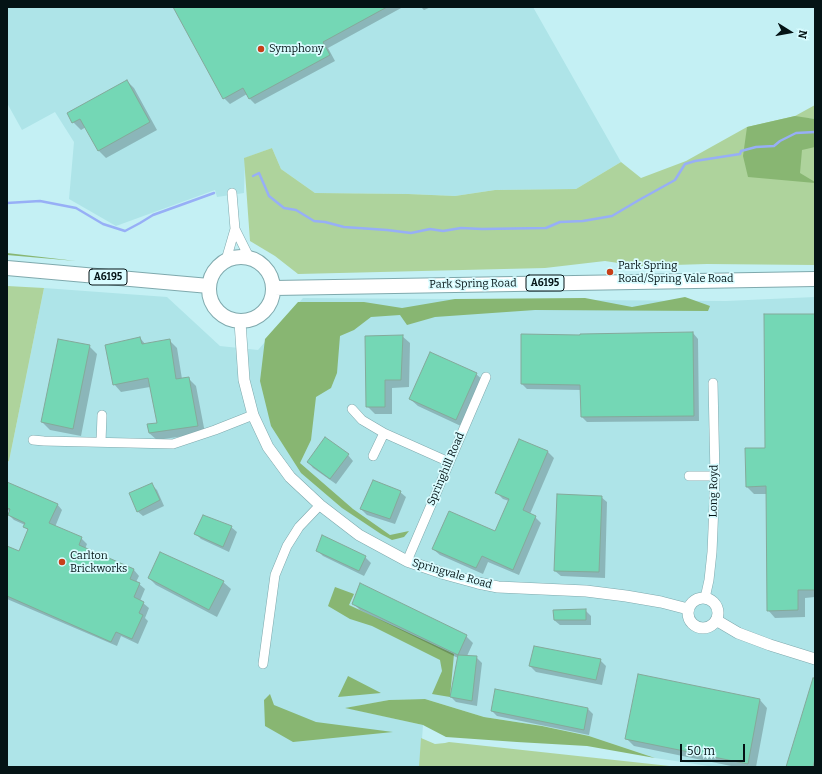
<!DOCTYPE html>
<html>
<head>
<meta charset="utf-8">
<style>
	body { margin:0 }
	#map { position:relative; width:822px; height:774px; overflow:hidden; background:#c4f0f4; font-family:Bitter,serif }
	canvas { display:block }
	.frame { position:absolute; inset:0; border:8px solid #041315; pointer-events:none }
	.north { position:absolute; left:770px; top:12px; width:40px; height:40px; -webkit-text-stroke:3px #d9fcff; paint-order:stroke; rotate:101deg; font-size:11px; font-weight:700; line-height:16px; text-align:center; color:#041315 }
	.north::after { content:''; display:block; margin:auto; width:14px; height:18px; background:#041315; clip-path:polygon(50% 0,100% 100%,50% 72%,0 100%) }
	.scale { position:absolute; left:680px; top:744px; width:65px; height:18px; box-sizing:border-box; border:2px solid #041315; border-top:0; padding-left:5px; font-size:12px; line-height:14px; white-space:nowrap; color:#041315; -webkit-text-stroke:3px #d9fcff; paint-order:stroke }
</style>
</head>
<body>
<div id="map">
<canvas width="822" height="774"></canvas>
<div class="frame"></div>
<div class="north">N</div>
<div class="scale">50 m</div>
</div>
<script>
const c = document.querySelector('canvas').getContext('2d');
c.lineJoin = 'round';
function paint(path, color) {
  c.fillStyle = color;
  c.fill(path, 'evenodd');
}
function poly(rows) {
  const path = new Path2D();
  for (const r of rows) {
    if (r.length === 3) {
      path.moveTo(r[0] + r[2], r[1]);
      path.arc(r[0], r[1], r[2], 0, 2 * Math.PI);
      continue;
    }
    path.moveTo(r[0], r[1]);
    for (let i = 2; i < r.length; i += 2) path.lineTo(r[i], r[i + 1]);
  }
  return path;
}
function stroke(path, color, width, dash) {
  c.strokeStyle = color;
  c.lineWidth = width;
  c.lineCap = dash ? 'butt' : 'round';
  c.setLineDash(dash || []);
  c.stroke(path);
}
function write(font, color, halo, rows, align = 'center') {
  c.font = font + ' Bitter,serif';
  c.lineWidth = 3.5;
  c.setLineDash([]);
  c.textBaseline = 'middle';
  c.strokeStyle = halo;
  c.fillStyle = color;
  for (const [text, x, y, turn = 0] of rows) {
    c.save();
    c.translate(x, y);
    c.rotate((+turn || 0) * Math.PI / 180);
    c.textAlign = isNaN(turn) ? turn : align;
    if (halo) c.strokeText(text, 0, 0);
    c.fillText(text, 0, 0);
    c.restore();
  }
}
paint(poly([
	[7,7,533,7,621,162,576,189,495,190,455,196,408,194,315,193,281,169,272,148,245,158,244,193,217,197,215,190,116,226,69,199,74,142,55,112,22,130,7,103],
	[44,288,167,297,220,346,258,350,303,298,726,301,815,297,815,767,715,767,655,758,589,736,542,726,484,717,425,699,389,700,347,708,423,725,420,767,7,767,7,462,9,461]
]), '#aee4e8');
paint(poly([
	[815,105,815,119,803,118,815,121,815,265,707,264,638,266,605,261,545,268,298,274,275,256,250,241,244,158,272,148,281,169,315,193,408,194,455,196,495,190,576,189,621,162,641,178,686,161,747,127,795,116],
	[7,286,44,288,9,461,7,462],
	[421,738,435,744,445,743,449,742,679,767,419,767]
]), '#aed39c');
paint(poly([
	[795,116,815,119,815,147,802,150,800,173,815,182,815,183,748,177,743,156,747,127],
	[7,253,76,261,7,255],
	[685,297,710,306,708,311,535,310,435,317,407,325,400,315,371,317,354,330,340,336,337,373,331,388,316,397,311,440,300,463,353,509,390,535,409,531,404,537,392,540,381,534,342,508,301,473,271,426,260,381,265,339,298,302,364,302,402,308,455,299,585,298,632,307],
	[335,587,354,594,349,605,454,654,450,697,432,694,442,671,440,660,372,626,350,619,328,606],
	[348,676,381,693,338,697],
	[270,694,274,705,316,722,393,732,293,742,265,726,264,700],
	[425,699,484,717,542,726,589,736,655,758,587,746,517,742,446,737,423,725,345,708,389,700]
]), '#88b672');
paint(poly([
	[174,7,403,7,328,48,335,61,255,104,250,99,247,94,230,104,224,98],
	[421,7,431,7,424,10],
	[127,81,134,88,157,130,106,158,98,150,86,127,81,130,73,122,68,113],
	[815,315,815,597,805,598,805,617,775,618,768,610,767,494,754,494,746,486,766,449],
	[693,333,698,339,699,421,587,422,582,417,581,390,527,389,522,384,581,336],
	[402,336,410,343,409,387,392,388,392,414,375,414,367,406],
	[140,338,146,345,169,340,177,348,182,379,188,378,196,386,205,433,157,440,149,433,158,424,150,387,121,392,114,384],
	[89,346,97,354,81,436,50,430,42,422],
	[476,374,484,381,463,427,418,406,410,399],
	[520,440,548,452,554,458,530,514,535,517,541,523,519,575,488,562,483,574,440,555,433,549,495,533,509,501,503,499,497,493],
	[348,455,353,461,336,484,313,468,308,462],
	[7,483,57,504,62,510,55,527,81,538,87,544,85,549,134,570,139,576,136,582,139,584,145,589,140,601,143,603,149,608,145,618,148,621,138,644,121,636,117,646,7,599,7,547,20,552,29,531,25,527,25,525,14,520,9,515,10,511,7,510],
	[151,484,157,490,164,506,143,516,137,511],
	[400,492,406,497,395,524,367,515,361,509],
	[601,497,607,502,605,578,561,576,555,571],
	[231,527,237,532,229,552,201,539,195,533],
	[317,550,365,557,371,563,364,576,323,556],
	[149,578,223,582,231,589,217,617,156,585],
	[353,603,466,636,473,643,467,656,476,657,482,663,477,706,456,702,451,697,458,658,360,610],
	[585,610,591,616,591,625,560,625,554,620],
	[600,660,606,666,602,685,536,672,530,666],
	[815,688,815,767,787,767],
	[760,700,767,708,756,767,736,767,634,746,627,739],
	[588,709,593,714,589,735,497,716,492,711]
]), '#0003');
stroke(poly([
	[253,176,259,173,269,196,284,208,296,210,314,221,325,222,344,227,387,230,411,233,430,229,443,231,461,228,482,229,546,228,560,222,583,221,612,216,639,200,675,180,685,164,695,161,740,154,741,151,756,147,774,146,780,141,796,133,815,132],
	[7,203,40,201,76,208,103,224,125,231,140,223,153,215,214,193]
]), '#97aff6', 2.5);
const building = poly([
	[173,7,387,7,323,42,330,55,249,99,243,88,223,99,173,7],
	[127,80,150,122,98,151,80,119,72,123,67,113,127,80],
	[764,314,815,314,815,590,798,590,798,610,767,611,766,486,746,487,745,448,765,448,764,314],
	[693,332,694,416,581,417,580,385,521,384,521,334,580,335,580,334,693,332],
	[403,335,401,380,385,380,385,407,366,407,365,336,403,335],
	[140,337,142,344,170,339,176,379,189,377,198,426,149,433,147,424,157,423,148,378,113,385,105,345,140,337],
	[58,339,90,345,73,429,41,422,58,339],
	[430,352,477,373,456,420,409,399,430,352],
	[325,437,349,454,330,479,307,462,325,437],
	[519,439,548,451,523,510,536,516,513,570,482,556,476,568,432,549,449,511,495,531,509,499,495,493,519,439],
	[373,480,401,491,390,519,360,509,373,480],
	[7,482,58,504,49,523,82,537,79,545,134,569,130,579,140,583,134,597,144,602,139,613,143,615,132,639,116,632,111,642,7,596,7,546,19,551,28,529,23,527,25,523,8,515,10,509,7,508,7,482],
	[152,483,160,500,137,512,129,493,152,483],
	[557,494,602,496,599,572,554,571,557,494],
	[203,515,232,526,223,547,194,534,203,515],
	[322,535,366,556,359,571,316,551,322,535],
	[160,552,224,581,209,610,148,578,160,552],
	[360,583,467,635,458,655,352,604,360,583],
	[586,609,586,620,554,620,553,610,586,609],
	[534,646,601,659,596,680,529,666,534,646],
	[458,655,477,656,472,701,450,697,458,655],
	[638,674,760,699,748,764,625,739,638,674],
	[813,678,815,678,815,759,813,767,786,767,813,678],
	[495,689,588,708,584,730,491,711,495,689]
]);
paint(building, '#74d7b5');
stroke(building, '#84aa9b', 1);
const minor = poly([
	[232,193,235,229,249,257],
	[226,260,235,229],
	[352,409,362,420,384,433,449,462],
	[33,440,44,441,173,444,215,430,253,415],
	[101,442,102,415],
	[373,456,384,433],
	[689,476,715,476],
	[407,561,486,377],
	[705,598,709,580,712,552,713,529,715,476,713,383],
	[263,664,275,575,287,546,299,527,320,505]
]);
const tertiary = poly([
	[240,322,244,380,253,415,268,447,290,477,320,505,359,535,407,561,445,574,478,583,498,587,586,591,626,596,661,602,688,609],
	[703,613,15],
	[716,620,738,633,770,645,815,659]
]);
const primary = poly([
	[241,289,32],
	[7,268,209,286],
	[274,288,815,279]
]);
stroke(minor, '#7fa9ad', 10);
stroke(tertiary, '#7fa9ad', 12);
stroke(primary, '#7fa9ad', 16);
stroke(minor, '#fff', 9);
stroke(tertiary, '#fff', 11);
stroke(primary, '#fff', 14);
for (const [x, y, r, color] of [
	[261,49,4,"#c83f19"],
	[610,272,4,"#c83f19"],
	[62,562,4,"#c83f19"]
]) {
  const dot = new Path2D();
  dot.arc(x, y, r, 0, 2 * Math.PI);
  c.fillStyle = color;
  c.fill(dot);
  stroke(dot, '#d9fcff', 1.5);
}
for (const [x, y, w] of [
	[108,277,38],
	[545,283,38]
]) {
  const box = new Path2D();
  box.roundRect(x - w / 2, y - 8, w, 16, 3);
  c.fillStyle = '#d9fcff';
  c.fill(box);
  stroke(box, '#041315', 1);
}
write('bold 10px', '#041315', null, [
	["A6195",108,277],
	["A6195",545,283]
]);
write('11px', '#041315', '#d9fcff', [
	["Symphony",269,49],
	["Park Spring",618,266],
	["Road/Spring Vale Road",618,279],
	["Carlton",70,556],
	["Brickworks",70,569]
], 'left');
write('11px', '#041315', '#d9fcff', [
	["Park Spring Road",473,284,-1],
	["Springhill Road",446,469,-67],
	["Long Royd",714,491,-89],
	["Springvale Road",452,574,16]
]);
</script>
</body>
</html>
